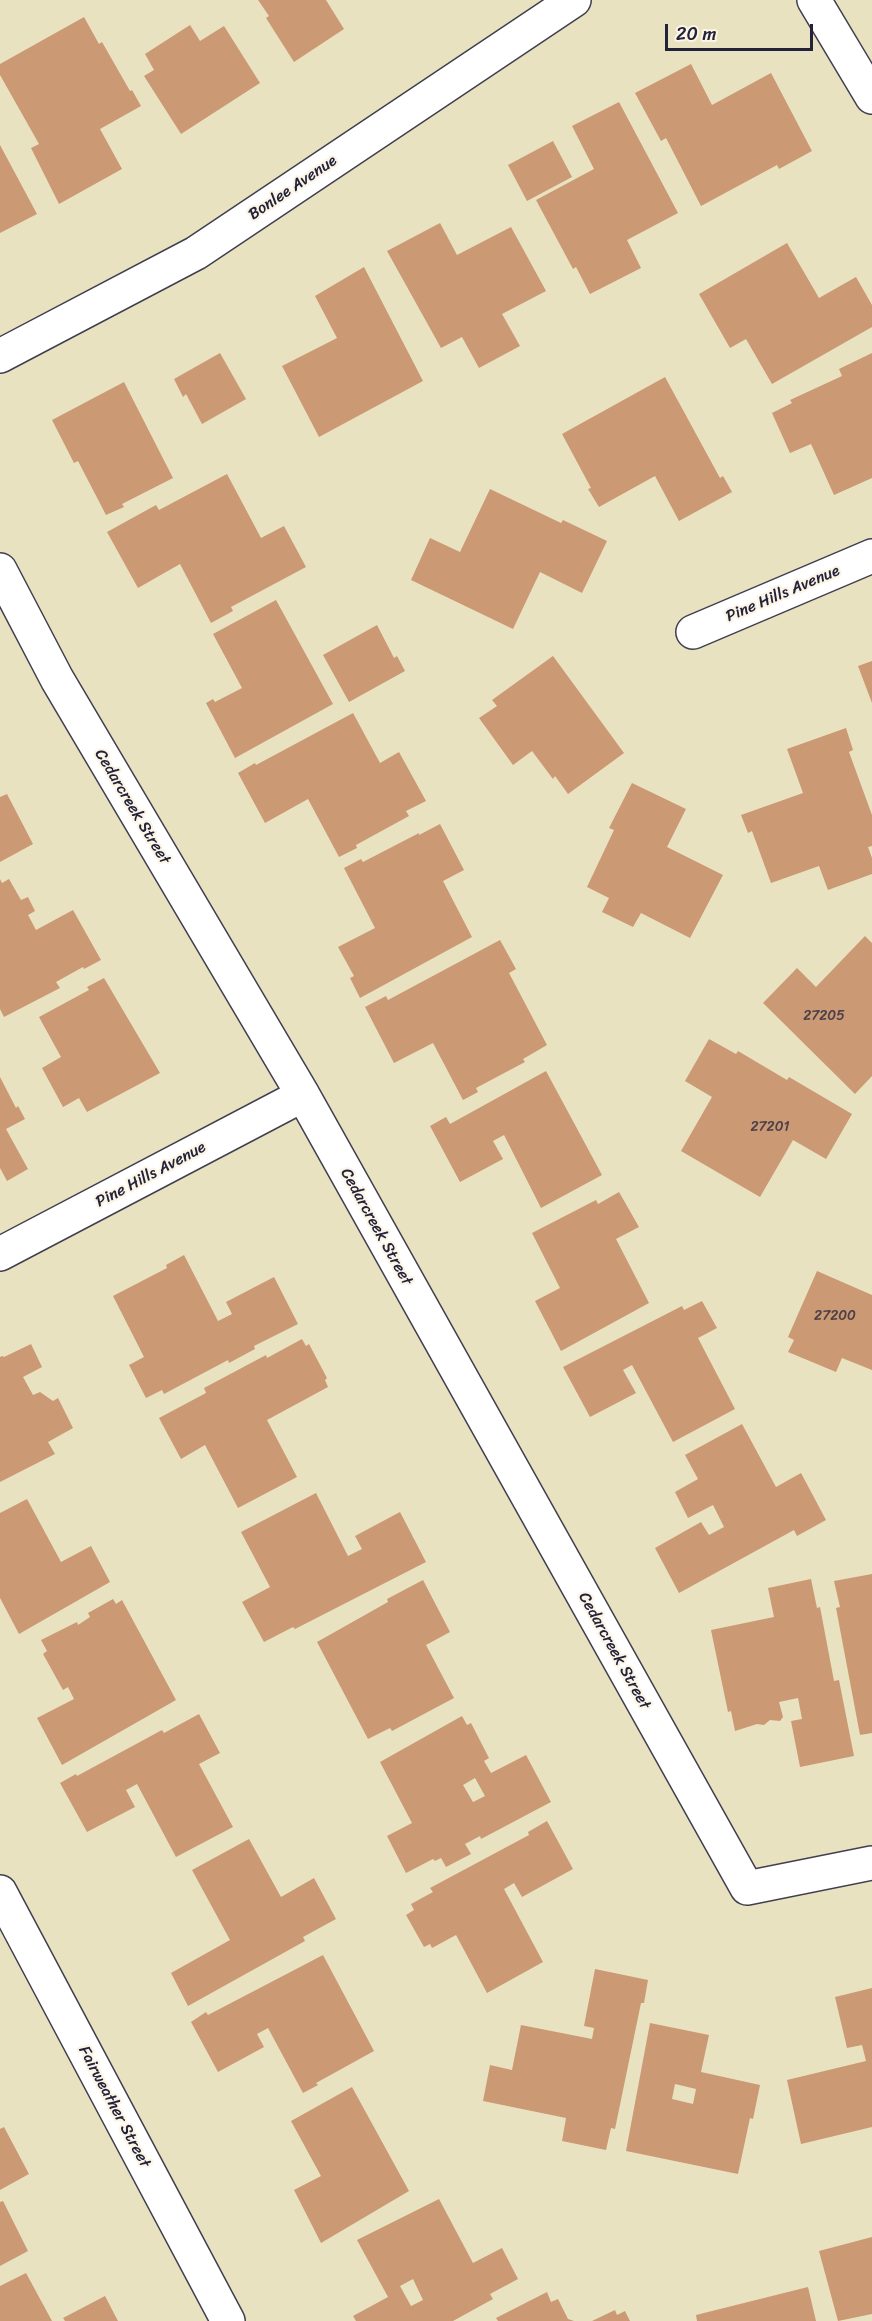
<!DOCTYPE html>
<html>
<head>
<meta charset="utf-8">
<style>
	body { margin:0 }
	#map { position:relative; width:872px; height:2321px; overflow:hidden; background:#e9e2c0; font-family:Sriracha,sans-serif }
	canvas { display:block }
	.scale { position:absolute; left:665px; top:24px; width:148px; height:27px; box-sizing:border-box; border:3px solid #22223b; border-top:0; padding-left:8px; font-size:18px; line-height:21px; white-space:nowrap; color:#22223b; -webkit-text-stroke:4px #fcf5e5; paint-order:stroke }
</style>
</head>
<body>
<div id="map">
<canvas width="872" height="2321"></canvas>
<div class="scale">20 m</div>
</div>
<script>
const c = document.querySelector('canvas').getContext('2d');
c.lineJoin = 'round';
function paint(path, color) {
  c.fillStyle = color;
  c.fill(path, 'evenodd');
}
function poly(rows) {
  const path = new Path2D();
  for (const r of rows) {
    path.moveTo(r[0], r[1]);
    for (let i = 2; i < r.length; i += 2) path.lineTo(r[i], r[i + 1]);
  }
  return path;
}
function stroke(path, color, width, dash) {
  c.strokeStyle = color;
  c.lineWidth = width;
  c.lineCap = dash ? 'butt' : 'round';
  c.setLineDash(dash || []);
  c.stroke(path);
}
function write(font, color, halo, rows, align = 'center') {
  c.font = font + ' Sriracha,sans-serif';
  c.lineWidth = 4.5;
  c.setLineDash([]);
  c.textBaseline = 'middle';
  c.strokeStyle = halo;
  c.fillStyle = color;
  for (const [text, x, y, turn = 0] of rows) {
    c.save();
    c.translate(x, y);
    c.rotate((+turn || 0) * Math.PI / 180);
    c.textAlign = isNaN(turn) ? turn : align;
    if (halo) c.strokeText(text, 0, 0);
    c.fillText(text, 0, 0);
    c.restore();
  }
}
paint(poly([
	[258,0,326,0,344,29,294,62,266,18,269,16],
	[84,17,99,44,102,42,130,91,132,90,141,106,100,129,122,169,59,204,31,148,39,144,0,75,0,64],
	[190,25,200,41,224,26,260,83,181,134,144,76,154,70,145,54],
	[691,64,712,105,771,73,812,151,779,169,777,165,701,206,666,138,661,141,635,93],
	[619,102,678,213,627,240,641,268,590,294,576,267,573,269,536,200,594,169,572,126],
	[553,141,572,177,527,201,508,165],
	[0,145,37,214,0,233],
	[440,223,457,255,511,227,546,291,502,314,520,346,479,368,462,337,441,348,387,251],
	[787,243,819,298,856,277,872,305,872,327,772,384,746,339,730,348,699,294],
	[364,267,423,381,319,437,282,366,337,338,315,296],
	[220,353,246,399,202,424,186,394,183,397,174,379],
	[872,353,872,478,834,495,811,444,790,453,772,413,792,403,790,400,842,376,839,369],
	[665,377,720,478,723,476,732,492,679,521,655,476,599,507,588,489,591,488,562,434],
	[124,382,173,478,122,504,124,507,106,515,78,461,74,463,52,420],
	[227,474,261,538,284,526,306,567,231,607,233,611,211,623,180,564,138,588,107,532,156,505,159,510],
	[490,489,561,523,563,520,607,541,582,593,540,572,513,629,411,580,430,538,460,552],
	[276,600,333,704,235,758,206,703,213,699,215,702,242,688,213,634],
	[377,625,394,658,397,656,405,671,349,702,323,655],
	[553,656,624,753,568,794,555,776,553,779,532,751,513,765,479,718,497,706,492,700],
	[872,661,872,703,858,666],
	[353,713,380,763,399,752,426,801,406,811,409,816,356,845,357,848,339,857,308,799,265,823,238,773,255,763,256,765],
	[846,728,853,750,849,752,872,815,872,846,868,847,872,858,872,874,828,890,819,866,771,883,752,831,748,833,741,815,803,793,787,749],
	[632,783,686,809,667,847,723,875,690,938,641,913,633,927,602,912,609,898,587,887,614,830,609,828],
	[7,794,33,844,0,862,0,797],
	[440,824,464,870,443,881,472,937,360,998,350,978,354,976,338,947,375,928,344,868,361,859,363,862,419,833,419,835],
	[0,879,2,883,9,879,21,900,28,897,35,911,28,915,36,930,73,910,101,960,84,969,83,967,56,982,60,988,4,1017,0,1009],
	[865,936,872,943,872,1076,855,1094,763,1003,797,968,816,987],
	[500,940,516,969,509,973,547,1045,523,1059,525,1062,476,1088,478,1092,463,1100,433,1043,394,1063,365,1007,386,996,388,1000],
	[104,978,160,1073,87,1112,79,1098,63,1107,42,1068,61,1057,39,1017,89,990,87,987],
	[709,1039,736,1054,738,1051,787,1080,789,1077,852,1114,826,1159,793,1140,760,1197,681,1151,712,1097,685,1081],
	[546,1071,602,1175,541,1208,504,1135,493,1141,503,1159,460,1182,430,1126,446,1117,450,1124],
	[0,1077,16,1108,18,1106,25,1119,6,1129,28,1169,7,1181,0,1168],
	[619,1192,639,1227,616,1239,649,1303,561,1351,535,1301,560,1288,532,1233,596,1200,598,1204],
	[184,1255,218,1321,232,1314,226,1302,274,1277,298,1324,254,1346,255,1349,229,1363,228,1360,164,1394,162,1390,146,1398,129,1365,144,1357,113,1296,167,1268,166,1265],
	[817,1271,872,1295,872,1370,842,1358,836,1372,788,1352,794,1340,788,1337],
	[702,1301,717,1328,698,1338,735,1409,673,1442,632,1365,623,1370,636,1393,590,1417,563,1367,682,1306,684,1310],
	[302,1339,306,1346,309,1344,327,1378,325,1380,328,1387,267,1420,297,1477,238,1508,205,1445,181,1459,159,1418,206,1393,204,1388,266,1355,267,1358],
	[31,1344,42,1367,23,1377,33,1395,40,1392,53,1401,58,1398,73,1428,48,1442,55,1454,0,1482,0,1357,3,1356,4,1357],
	[742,1424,776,1487,801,1473,826,1520,797,1536,794,1530,679,1593,655,1548,701,1522,709,1535,724,1527,713,1505,688,1518,675,1492,698,1479,685,1455],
	[316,1493,348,1556,362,1549,355,1536,400,1512,426,1562,295,1629,293,1627,264,1642,242,1602,270,1587,241,1532],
	[27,1499,61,1562,91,1546,110,1582,19,1634,0,1598,0,1513],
	[872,1574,872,1733,860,1735,836,1608,840,1607,834,1581],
	[811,1579,817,1608,820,1607,834,1681,839,1680,854,1756,800,1767,791,1721,802,1719,798,1698,779,1702,783,1717,780,1721,770,1720,764,1725,757,1724,735,1731,731,1711,728,1712,711,1630,774,1617,768,1588],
	[423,1580,450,1632,426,1645,454,1698,392,1731,390,1728,368,1739,317,1642,388,1602,387,1599],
	[113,1599,116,1604,122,1600,176,1700,62,1765,37,1718,74,1699,68,1687,63,1690,43,1654,47,1651,41,1640,77,1622,78,1625,90,1617,88,1613],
	[199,1714,220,1753,199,1764,233,1827,176,1857,137,1784,126,1790,135,1807,87,1832,60,1783,76,1774,77,1776,162,1730,164,1733],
	[462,1716,467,1725,471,1723,489,1758,484,1761,491,1773,526,1755,551,1802,481,1839,480,1836,465,1844,471,1854,446,1867,441,1858,435,1861,433,1859,406,1873,387,1836,412,1823,380,1762],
	[475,1778,485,1796,473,1802,463,1785],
	[547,1821,573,1869,522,1897,514,1883,504,1889,543,1962,487,1993,456,1935,432,1948,430,1944,424,1947,406,1915,414,1910,411,1904,433,1892,430,1888,529,1835,528,1832],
	[249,1839,281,1897,314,1878,336,1919,303,1937,305,1941,188,2006,171,1973,230,1940,192,1870],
	[323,1955,374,2051,316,2083,318,2085,303,2093,268,2028,257,2034,264,2047,218,2072,191,2022,206,2012,208,2015],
	[595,1969,648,1980,644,2003,641,2003,615,2129,611,2128,606,2150,562,2141,566,2118,483,2101,490,2065,512,2070,521,2025,592,2039,594,2028,584,2026],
	[872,1988,872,2127,801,2144,787,2080,866,2061,862,2045,847,2048,835,1997],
	[650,2023,709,2035,701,2072,760,2085,753,2119,750,2118,738,2174,626,2151],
	[675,2084,696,2089,693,2104,672,2099],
	[352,2087,409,2191,321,2243,294,2190,321,2176,291,2121],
	[4,2127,29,2174,0,2190,0,2129],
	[439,2199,473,2263,502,2248,518,2279,490,2294,493,2299,453,2321,356,2321,353,2316,388,2297,357,2240],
	[413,2279,423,2300,411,2306,400,2286],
	[3,2201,28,2251,0,2266,0,2202],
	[872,2237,872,2314,838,2321,819,2251],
	[26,2273,52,2321,0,2321,0,2286],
	[808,2287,816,2321,697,2321,696,2315],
	[547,2292,551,2302,558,2299,568,2319,574,2321,498,2321,496,2318],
	[105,2296,118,2321,65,2321,63,2318],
	[615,2310,617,2315,625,2311,630,2321,592,2321]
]), '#cb9974');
const minor = poly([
	[814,0,872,97],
	[0,356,196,253,574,0],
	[0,570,57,679,303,1095,747,1888,872,1863],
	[693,632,872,556],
	[0,1254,303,1095],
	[0,1892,228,2321]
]);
stroke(minor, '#403f4f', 36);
stroke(minor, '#fff', 33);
write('14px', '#4c4049', null, [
	["27205",824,1016],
	["27201",770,1127],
	["27200",835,1316]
]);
write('16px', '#22223b', '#fcf5e5', [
	["Bonlee Avenue",293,188,-34],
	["Pine Hills Avenue",783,594,-23],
	["Cedarcreek Street",132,807,59],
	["Pine Hills Avenue",151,1175,-28],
	["Cedarcreek Street",376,1227,61],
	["Cedarcreek Street",614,1651,61],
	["Fairweather Street",114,2107,62]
]);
</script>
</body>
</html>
